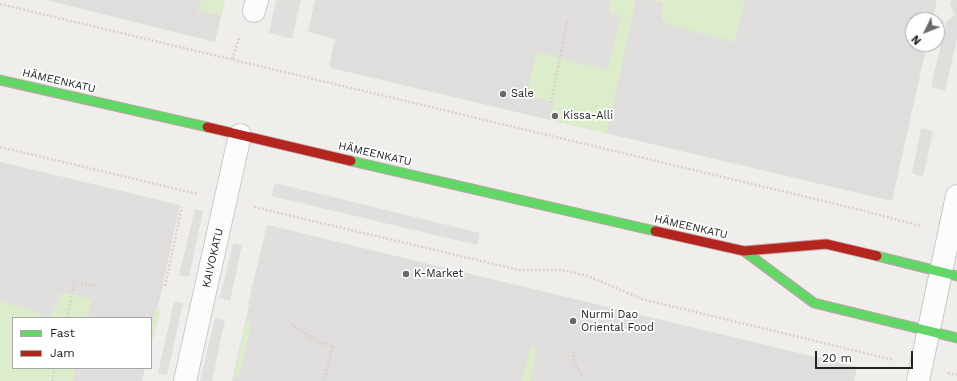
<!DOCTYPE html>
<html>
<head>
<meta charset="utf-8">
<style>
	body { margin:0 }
	#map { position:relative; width:957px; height:381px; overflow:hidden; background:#f0eeeb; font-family:"Work Sans",sans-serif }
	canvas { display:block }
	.legend { position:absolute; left:12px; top:317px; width:140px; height:52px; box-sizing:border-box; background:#fff; border:1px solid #a7a7a7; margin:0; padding:5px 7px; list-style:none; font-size:12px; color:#222 }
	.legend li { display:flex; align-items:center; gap:8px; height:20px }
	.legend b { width:20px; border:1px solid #a7a7a7 }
	.north { position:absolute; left:905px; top:12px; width:40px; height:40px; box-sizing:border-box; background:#fff; border:1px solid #a7a7a7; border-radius:50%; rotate:227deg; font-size:11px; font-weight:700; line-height:16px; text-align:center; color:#222 }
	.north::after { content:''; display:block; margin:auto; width:14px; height:18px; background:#6a6968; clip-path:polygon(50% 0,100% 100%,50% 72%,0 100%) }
	.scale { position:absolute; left:815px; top:351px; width:98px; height:18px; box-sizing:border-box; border:2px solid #222; border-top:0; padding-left:5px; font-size:12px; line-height:14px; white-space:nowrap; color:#222; -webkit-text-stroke:3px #fff; paint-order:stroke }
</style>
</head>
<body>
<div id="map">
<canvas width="957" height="381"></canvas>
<ul class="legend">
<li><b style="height:5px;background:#63d668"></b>Fast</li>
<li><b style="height:5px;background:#b3261e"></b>Jam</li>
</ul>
<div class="north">N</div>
<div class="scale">20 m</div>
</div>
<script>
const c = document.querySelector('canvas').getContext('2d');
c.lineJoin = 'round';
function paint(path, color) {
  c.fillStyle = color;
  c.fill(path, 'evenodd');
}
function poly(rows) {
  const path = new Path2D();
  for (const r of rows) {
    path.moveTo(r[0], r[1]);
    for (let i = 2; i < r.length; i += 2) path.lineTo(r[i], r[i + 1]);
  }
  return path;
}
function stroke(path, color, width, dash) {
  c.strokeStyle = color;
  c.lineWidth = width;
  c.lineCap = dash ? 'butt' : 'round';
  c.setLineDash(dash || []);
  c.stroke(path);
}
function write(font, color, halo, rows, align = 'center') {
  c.font = font + ' "Work Sans",sans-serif';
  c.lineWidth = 3.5;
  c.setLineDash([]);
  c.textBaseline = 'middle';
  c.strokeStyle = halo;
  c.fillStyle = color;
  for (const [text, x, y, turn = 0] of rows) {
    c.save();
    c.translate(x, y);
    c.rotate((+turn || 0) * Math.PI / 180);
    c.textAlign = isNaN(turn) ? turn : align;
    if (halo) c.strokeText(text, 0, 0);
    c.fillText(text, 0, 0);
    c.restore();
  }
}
paint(poly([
	[46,0,225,0,215,42],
	[315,0,937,0,932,20,913,20,913,44,927,44,892,201,331,68,329,65,335,39,308,32],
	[0,162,180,205,151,339,151,318,13,318,13,368,145,368,142,381,0,381],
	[267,225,857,367,854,381,232,381]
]), '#dfdedc');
paint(poly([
	[201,0,225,0,222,14,219,15,198,12],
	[611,0,636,0,607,133,550,120,554,103,529,95,527,92,536,56,533,51,607,70,621,16,611,14,609,9],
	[650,0,745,0,735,42,665,24,661,18,663,3],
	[63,292,92,299,87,318,13,318,13,368,76,368,73,381,0,381,0,301,50,317],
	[156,308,161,309,151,346,151,328],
	[246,321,250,322,251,326,239,377,234,376],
	[531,345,538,347,531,375,531,381,522,381]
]), '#ddeccb');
paint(poly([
	[276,0,301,0,292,39,269,33],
	[551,0,574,0,569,3,621,16,607,70,563,59,569,35],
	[952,0,957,0,957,39,945,91,931,87,946,22,955,15,950,5],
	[850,102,911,117,906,139,845,125],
	[921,128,933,131,923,177,912,173],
	[25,168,134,194,128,219,20,194],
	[275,183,480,233,477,245,271,196],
	[195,209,203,211,189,277,179,275],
	[0,213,28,220,18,277,63,292,50,317,0,301],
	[267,225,362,248,351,293,281,276,273,310,248,304],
	[233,243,242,245,230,301,220,298],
	[174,302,183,303,167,375,158,373],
	[215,318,225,320,212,381,200,381],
	[251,333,302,346,303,344,327,350,320,381,281,381,242,373],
	[538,347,569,354,563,381,531,381,531,375]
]), '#e0dfde');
const street = poly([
	[254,11,257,0],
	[185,381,240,135],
	[918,381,957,196]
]);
const fast = poly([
	[0,80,207,127],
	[351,161,655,231],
	[744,251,814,303,957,338],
	[877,256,957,276]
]);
const jam = poly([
	[207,127,351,161],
	[655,231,744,251,826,244,877,256]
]);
stroke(street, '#c9c8c7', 24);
stroke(fast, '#c5a2ac', 11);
stroke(jam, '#c5a2ac', 11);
stroke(poly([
	[0,4,861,210,921,226],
	[232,59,240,36],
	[551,103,568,18],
	[0,147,198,194],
	[254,207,519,270,562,270,588,276,642,299,894,360],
	[81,283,95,286],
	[165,286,182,207],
	[67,318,74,285],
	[291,324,318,342,333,346,324,381],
	[574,355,573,362,582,374],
	[948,373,957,375],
	[52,381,55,368]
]), '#dccecd', 2.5, [2, 2]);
stroke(street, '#fdfcfc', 22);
stroke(fast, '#63d668', 9);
stroke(jam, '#b3261e', 9);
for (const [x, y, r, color] of [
	[503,94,4,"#6a6968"],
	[555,116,4,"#6a6968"],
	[406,274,4,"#6a6968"],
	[573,321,4,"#6a6968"]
]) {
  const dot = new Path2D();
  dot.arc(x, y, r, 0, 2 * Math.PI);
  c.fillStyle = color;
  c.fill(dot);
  stroke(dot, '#fff', 1.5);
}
write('11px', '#222', '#fff', [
	["HÄMEENKATU",59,81,13],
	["HÄMEENKATU",375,154,13],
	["HÄMEENKATU",691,227,13],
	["KAIVOKATU",213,258,-77]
]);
write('11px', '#222', '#fff', [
	["Sale",511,94],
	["Kissa-Alli",563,116],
	["K-Market",414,274],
	["Nurmi Dao",581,315],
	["Oriental Food",581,328]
], 'left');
</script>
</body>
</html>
